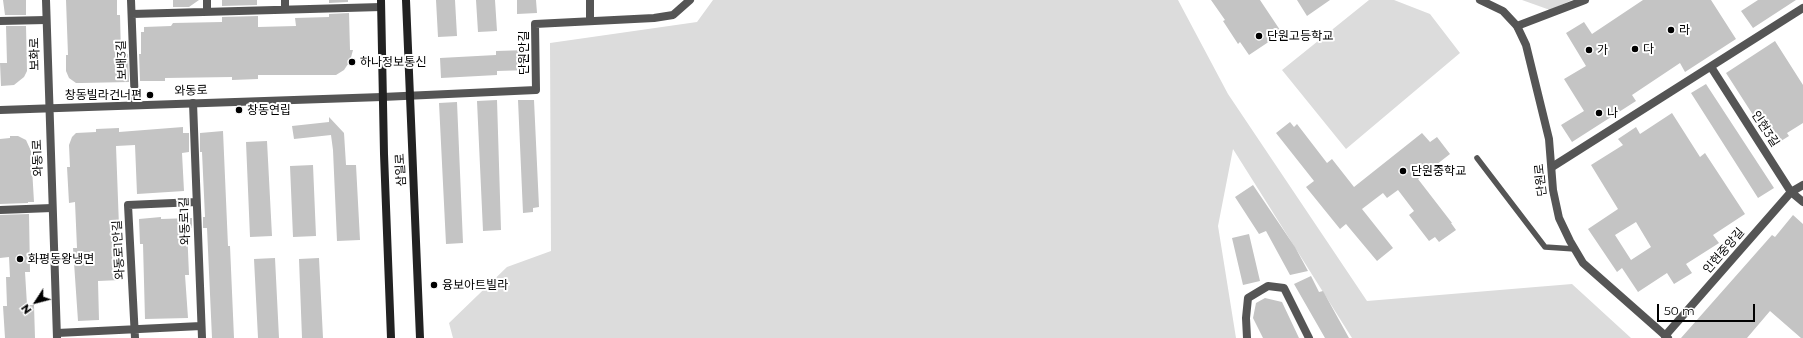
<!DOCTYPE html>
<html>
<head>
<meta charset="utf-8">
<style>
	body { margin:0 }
	#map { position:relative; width:1803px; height:338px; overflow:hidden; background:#fff; font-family:Montserrat,sans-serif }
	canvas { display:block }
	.north { position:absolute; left:16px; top:282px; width:40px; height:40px; -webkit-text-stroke:3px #fff; paint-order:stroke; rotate:234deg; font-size:11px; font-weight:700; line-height:16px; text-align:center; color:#000 }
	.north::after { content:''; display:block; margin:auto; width:14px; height:18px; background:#000; clip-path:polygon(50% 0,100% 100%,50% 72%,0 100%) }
	.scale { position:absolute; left:1657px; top:304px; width:98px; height:18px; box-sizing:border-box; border:2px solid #000; border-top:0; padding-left:5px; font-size:12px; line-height:14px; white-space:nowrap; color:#000; -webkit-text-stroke:3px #fff; paint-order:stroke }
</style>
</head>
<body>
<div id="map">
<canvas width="1803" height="338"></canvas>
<div class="north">N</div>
<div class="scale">50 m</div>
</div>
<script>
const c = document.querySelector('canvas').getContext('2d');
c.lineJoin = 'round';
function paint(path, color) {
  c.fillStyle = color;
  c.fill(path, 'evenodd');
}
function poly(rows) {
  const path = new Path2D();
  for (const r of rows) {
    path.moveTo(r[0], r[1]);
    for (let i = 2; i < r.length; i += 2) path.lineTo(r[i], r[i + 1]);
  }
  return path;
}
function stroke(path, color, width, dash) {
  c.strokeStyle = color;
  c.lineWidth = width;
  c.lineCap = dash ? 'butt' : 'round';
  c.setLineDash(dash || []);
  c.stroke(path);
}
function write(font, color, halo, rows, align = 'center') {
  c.font = font + ' Montserrat,"Noto Sans KR",sans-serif';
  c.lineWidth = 4;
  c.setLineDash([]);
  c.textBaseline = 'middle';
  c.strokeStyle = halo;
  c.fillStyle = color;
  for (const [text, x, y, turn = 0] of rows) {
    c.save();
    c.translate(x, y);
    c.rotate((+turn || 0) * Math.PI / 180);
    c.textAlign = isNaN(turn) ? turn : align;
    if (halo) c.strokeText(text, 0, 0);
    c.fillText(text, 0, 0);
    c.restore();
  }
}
paint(poly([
	[713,0,1178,0,1228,94,1367,301,1572,284,1631,338,1352,338,1233,149,1218,226,1236,338,453,338,449,323,507,267,551,251,550,43,697,22],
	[1369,0,1394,0,1430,14,1460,53,1346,149,1282,70],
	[1522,0,1572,0,1550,10]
]), '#dcdcdc');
paint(poly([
	[3,0,26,0,26,15,5,15],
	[66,0,117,0,117,15,120,15,121,54,128,54,129,82,81,83,76,83,69,78,66,71,66,55,68,55],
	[173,0,199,0,189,7,173,7],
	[222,0,257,0,257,5,222,6],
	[329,0,348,0,348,2,329,3],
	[436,0,455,0,457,36,438,37],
	[476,0,495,0,497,31,478,32],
	[517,0,536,0,537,13,517,14],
	[1211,0,1260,0,1282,33,1249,55,1240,42,1238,44,1223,21,1225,20],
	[1297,0,1330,0,1307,16],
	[1643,0,1711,0,1736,39,1685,72,1680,63,1632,95,1636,101,1572,142,1561,125,1584,111,1564,79,1586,66,1566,33,1584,22,1592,34],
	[1758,0,1796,0,1753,28,1741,11],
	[349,13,350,50,353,50,350,61,344,70,336,75,258,75,258,79,232,80,232,77,165,78,165,81,140,81,139,54,141,54,141,32,144,32,144,27,171,26,173,23,222,22,222,17,258,16,258,27,296,26,295,18,329,17,329,14],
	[6,26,26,26,27,71,24,77,14,85,1,86,0,63,7,63],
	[1775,41,1803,85,1803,123,1787,133,1789,136,1773,146,1726,73],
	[528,50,529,70,497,71,497,75,441,78,440,58,496,55,496,51],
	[1706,84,1774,188,1758,198,1691,93],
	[497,100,501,230,483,231,477,101],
	[518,100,534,100,539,207,533,208,533,212,523,213],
	[457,102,463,243,446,244,439,103],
	[1672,113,1700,157,1705,153,1745,214,1713,235,1719,243,1686,264,1692,273,1674,284,1667,273,1638,292,1622,268,1617,272,1588,229,1618,209,1591,165,1623,145,1618,139,1636,127,1640,134],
	[1636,222,1651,247,1631,260,1615,235],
	[329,117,344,133,346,165,356,165,360,240,337,241,333,150,331,135,294,139,292,126,329,122],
	[1290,122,1294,127,1297,124,1327,163,1332,159,1354,187,1422,133,1430,142,1437,137,1450,154,1418,179,1452,223,1451,223,1456,230,1439,242,1435,237,1429,241,1409,215,1414,211,1398,190,1387,198,1383,193,1362,209,1393,248,1377,261,1346,224,1340,229,1306,187,1314,181,1276,133],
	[183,127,183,133,189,133,189,152,182,153,184,191,137,194,135,145,116,146,121,280,98,281,99,320,78,321,73,248,77,248,75,202,69,203,67,167,70,167,69,145,72,137,76,133,96,132,96,129,119,128,119,132],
	[223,131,228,246,230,246,234,338,212,338,207,228,203,228,203,217,205,217,202,152,200,152,200,133],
	[10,136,18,136,26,140,31,151,34,202,28,202,28,203,0,204,0,139,10,138],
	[267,141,272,236,250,237,246,142],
	[313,165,316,236,293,237,290,166],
	[1253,185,1295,247,1308,271,1290,275,1266,231,1259,234,1235,197],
	[29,214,30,272,25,272,27,305,34,305,35,338,5,338,3,306,7,306,6,277,10,277,9,257,0,258,0,215],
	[1793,215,1803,224,1803,338,1801,338,1770,311,1747,338,1681,338,1772,235,1775,237],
	[161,217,161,219,192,218,192,228,187,228,189,275,185,275,188,318,145,319,143,244,140,244,139,219],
	[1249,234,1260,281,1243,285,1232,238],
	[275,258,279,338,258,338,254,259],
	[319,258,323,338,302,338,299,259],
	[1311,276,1319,292,1323,291,1349,338,1325,338,1294,284],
	[1265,298,1282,302,1299,338,1263,338,1253,318,1256,303]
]), '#c4c4c4');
stroke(poly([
	[1477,158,1545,247,1575,249]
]), '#555', 5.5);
stroke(poly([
	[131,0,135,105],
	[207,0,207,12],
	[285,0,285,9],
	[590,0,590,20],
	[132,14,381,7],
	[0,21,46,20],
	[1517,26,1585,0],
	[1711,67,1791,192,1803,202],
	[382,97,536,90,535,24,654,18,673,15,690,0],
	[193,103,202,338],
	[1552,167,1803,8],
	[0,210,52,208],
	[57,333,201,326],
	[1665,336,1791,192,1803,185],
	[135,338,128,205,196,202],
	[1247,338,1246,318,1248,298,1268,286,1284,288,1309,338]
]), '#555', 8);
stroke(poly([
	[46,0,57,338],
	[1480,0,1503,11,1517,26,1526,45,1549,139,1553,190,1559,218,1570,241,1583,263,1668,338],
	[0,110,382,97]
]), '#555', 8);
stroke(poly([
	[381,0,384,154,391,338],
	[406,0,420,338]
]), '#222', 8);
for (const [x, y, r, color] of [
	[1671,30,4,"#000"],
	[1259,36,4,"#000"],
	[1635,49,4,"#000"],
	[1589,50,4,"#000"],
	[352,62,4,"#000"],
	[150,95,4,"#000"],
	[239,110,4,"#000"],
	[1599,113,4,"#000"],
	[1403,171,4,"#000"],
	[20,259,4,"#000"],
	[434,285,4,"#000"]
]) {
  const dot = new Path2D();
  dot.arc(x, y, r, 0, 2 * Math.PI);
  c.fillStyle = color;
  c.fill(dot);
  stroke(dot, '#fff', 1.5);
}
write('12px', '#000', '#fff', [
	["라",1679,30],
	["단원고등학교",1267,36],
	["다",1643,49],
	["가",1597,50],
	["하나정보통신",360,62],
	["창동빌라건너편",142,95,"right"],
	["창동연립",247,110],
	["나",1607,113],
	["단원중학교",1411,171],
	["화평동왕냉면",28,259],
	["융보아트빌라",442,285]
], 'left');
write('12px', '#000', '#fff', [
	["단원안길",524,53,-90],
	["보화로",35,54,-91],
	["보배3길",122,60,-92],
	["와동로",191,91,-2],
	["인현3길",1765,129,57],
	["와동1로",38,158,-92],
	["삼일로",401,170,-93],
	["단원로",1541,180,-96],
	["와동로1길",185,221,-92],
	["와동로1안길",119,250,-93],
	["인현중앙길",1724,251,-49]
]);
</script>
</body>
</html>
